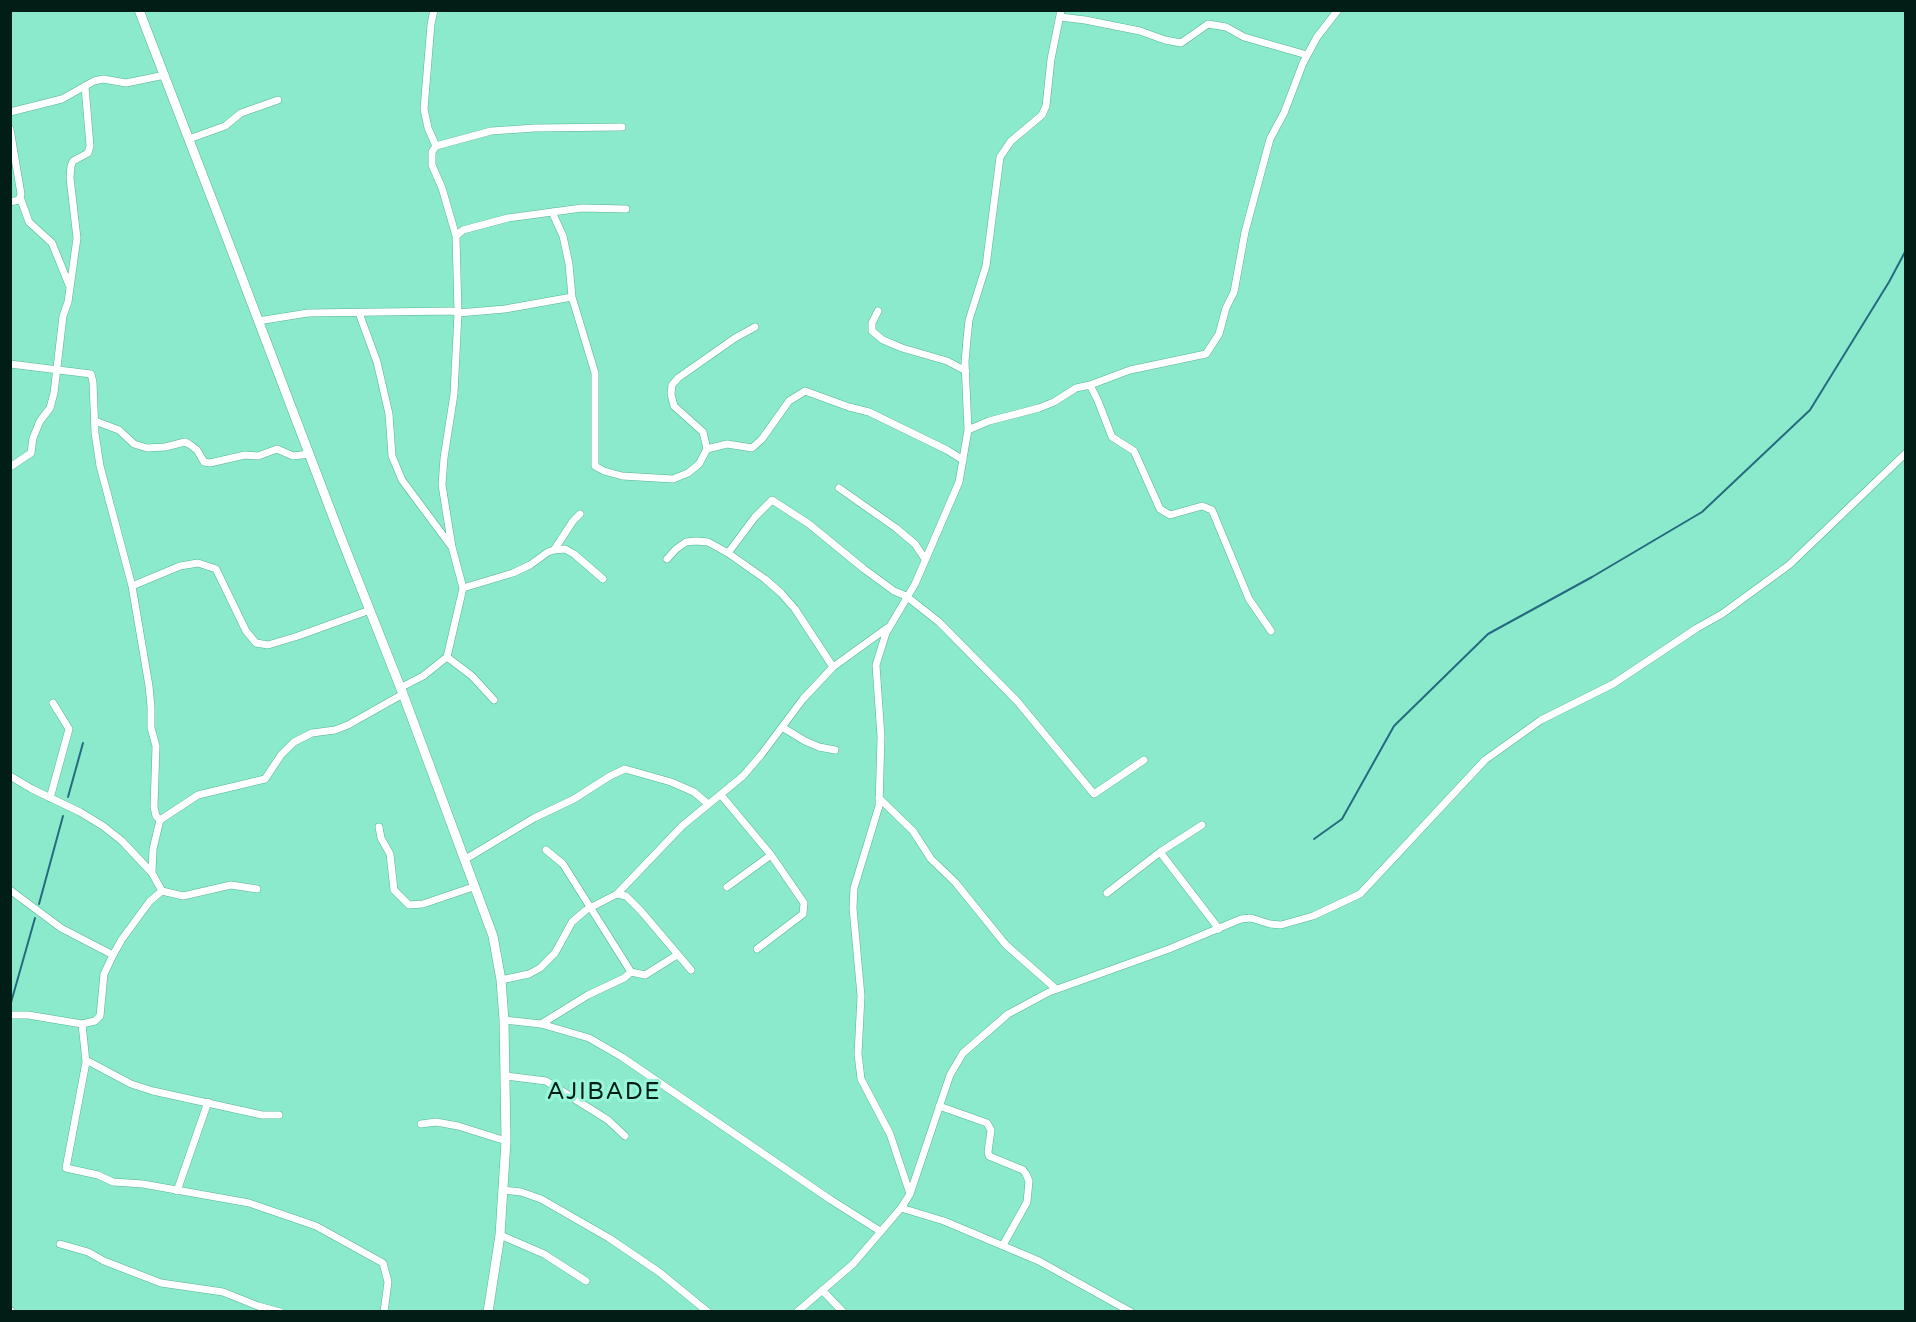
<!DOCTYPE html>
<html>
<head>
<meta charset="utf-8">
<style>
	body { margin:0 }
	#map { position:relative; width:1916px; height:1322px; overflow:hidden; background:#8beacb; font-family:"Varela Round",sans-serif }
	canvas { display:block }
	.frame { position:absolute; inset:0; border:12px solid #001e16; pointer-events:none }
</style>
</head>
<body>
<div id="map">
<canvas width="1916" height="1322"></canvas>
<div class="frame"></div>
</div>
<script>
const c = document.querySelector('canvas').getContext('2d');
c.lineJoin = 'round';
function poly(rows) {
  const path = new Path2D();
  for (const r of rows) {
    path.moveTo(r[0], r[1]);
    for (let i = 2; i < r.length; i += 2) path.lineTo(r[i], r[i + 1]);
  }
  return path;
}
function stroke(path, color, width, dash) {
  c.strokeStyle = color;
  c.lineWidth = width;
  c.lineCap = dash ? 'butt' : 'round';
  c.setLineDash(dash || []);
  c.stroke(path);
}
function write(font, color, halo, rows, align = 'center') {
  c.font = font + ' "Varela Round",sans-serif';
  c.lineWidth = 6;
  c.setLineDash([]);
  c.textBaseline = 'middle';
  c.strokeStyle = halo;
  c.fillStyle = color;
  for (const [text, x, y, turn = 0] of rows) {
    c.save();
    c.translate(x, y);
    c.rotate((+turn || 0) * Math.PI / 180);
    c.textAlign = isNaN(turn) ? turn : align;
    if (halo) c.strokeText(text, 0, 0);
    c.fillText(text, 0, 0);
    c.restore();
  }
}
stroke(poly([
	[68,797,83,743],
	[1314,839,1342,819,1394,726,1488,634,1592,577,1702,512,1810,410,1889,282,1906,250],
	[39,904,63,816],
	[10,1006,35,918]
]), '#266a81', 2);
const minor = poly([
	[434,10,431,24,424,109,428,128,436,146],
	[1060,17,1085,20,1140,31,1165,40,1181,43,1208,24,1226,27,1244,37,1307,55],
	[10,112,62,99,94,81,103,79,126,83,165,75],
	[10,129,21,194,19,200,10,202],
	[189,139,225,126,241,113,278,100],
	[20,197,29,222,52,243,69,285],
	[552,212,563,236,569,264,572,297],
	[456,236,463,230,508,218,582,208,626,209],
	[878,311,872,323,872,331,883,340,902,348,947,361,966,371],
	[359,313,377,362,389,414,392,456,402,480,451,546],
	[258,321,308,313,452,311,458,313,456,236,442,188,432,165,432,152,436,146,491,131,535,128,622,127],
	[10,364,91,374,93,382,95,433,100,466,132,586,149,686,151,707,151,728,156,746,154,807,156,816,160,820],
	[1090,385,1130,370,1206,354,1219,334,1226,308,1234,292,1245,232,1270,139,1284,113,1303,63,1317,37,1338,10],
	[95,421,119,430,134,444,147,448,165,447,185,442,189,444,197,450,204,462,210,463,245,455,258,456,277,449,293,456,309,454],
	[968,430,989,421,1039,408,1054,402,1076,388,1090,385,1098,401,1112,437,1134,451,1160,509,1170,515,1202,506,1212,510,1249,599,1271,631],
	[707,449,727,444,752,448,762,439,789,401,805,391,849,407,869,412,947,450,963,460],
	[10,467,31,453,33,438,40,421,50,408,54,393,63,316,68,302,77,238,70,178,71,166,73,161,88,153,90,146,85,86],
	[839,488,896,528,915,544,925,559],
	[554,550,573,521,580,514],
	[728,553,755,517,772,500,809,524,864,569,894,591,906,596,939,622,1017,701,1094,794,1144,760],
	[667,559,676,549,686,542,696,541,708,542,728,553,765,579,781,593,795,609,833,667],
	[132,586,180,566,198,563,216,569,246,631,256,643,268,645,298,636,370,610],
	[463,588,513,573,530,565,548,552,554,550,565,549,574,554,603,579],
	[447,657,472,676,494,700],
	[400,688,423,676,447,657,463,588,452,547,442,485,444,458,454,394,458,313,505,309,572,297,595,373,595,466,604,471,622,476,673,479,688,473,699,464,707,449,703,432,674,406,671,394,672,385,678,378,735,338,755,327],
	[782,727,805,741,819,747,835,750],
	[10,776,32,789,80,812,103,826,122,841,152,873],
	[721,795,771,855,804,903,803,914,757,949],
	[50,798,69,729,53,703],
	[879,798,913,831,931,859,955,882,1006,945,1056,989],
	[379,827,381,838,390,854,394,890,409,905,423,904,473,887],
	[1160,852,1202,825],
	[464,860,534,818,574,799,610,776,625,769,671,782,694,792,708,804],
	[727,887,771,855],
	[257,889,231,885,183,896,162,891,152,873,153,849,160,820,198,795,265,779,281,755,294,742,312,733,335,730,348,725,403,694],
	[10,890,61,928,113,955],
	[1107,893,1160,852,1219,929],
	[617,894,682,826,743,776,761,755,803,699,833,667,887,628],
	[631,972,645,975,677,955],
	[501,980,529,974,540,968,555,953,572,922,586,910,617,894,626,896,641,911,691,970],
	[10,1015,28,1015,82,1024,95,1021,100,1016,104,974,113,955,122,939,150,901,162,891],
	[504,1020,541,1024,589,1038,622,1057,831,1200,880,1231],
	[82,1024,86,1062,66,1168,98,1175,113,1182,143,1184,249,1203,316,1226,383,1263,388,1282,384,1312],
	[541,1024,588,995,624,978,631,972,563,864,546,850],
	[86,1060,131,1084,153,1091,262,1115,279,1115],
	[506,1076,546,1081,608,1120,625,1136],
	[939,1106,987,1123,991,1130,988,1152,989,1156,1023,1170,1026,1174,1029,1181,1027,1202,1003,1245],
	[421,1124,436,1122,458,1126,506,1141],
	[503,1190,521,1192,541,1199,609,1238,659,1272,708,1312],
	[177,1191,208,1102],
	[910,1194,890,1134,861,1079,858,1054,861,996,853,908,854,888,879,806,881,737,876,665,886,633,915,584,959,482,968,430,965,362,967,339,969,320,986,266,1000,157,1011,141,1042,115,1046,106,1051,59,1061,10],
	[901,1208,944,1221,1039,1261,1131,1312],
	[500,1235,544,1254,586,1281],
	[60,1244,88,1252,104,1261,161,1283,223,1292,258,1306,280,1312],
	[822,1290,843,1312],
	[10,1310,12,1312],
	[797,1312,853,1264,901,1208,910,1194,950,1075,963,1053,1008,1014,1049,992,1169,949,1241,919,1251,918,1270,924,1281,925,1313,916,1360,894,1485,760,1541,720,1613,684,1697,628,1722,614,1789,565,1906,453]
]);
const secondary = poly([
	[139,10,225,233,340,535,403,694,493,936,501,980,504,1020,506,1141,500,1235,488,1312]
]);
stroke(minor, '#54b397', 8);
stroke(secondary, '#54b397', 10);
stroke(minor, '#fff', 7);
stroke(secondary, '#fff', 9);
c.letterSpacing = '1.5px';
write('24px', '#001e16', '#98f7d8', [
	["AJIBADE",604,1093]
]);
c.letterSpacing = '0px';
</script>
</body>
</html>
